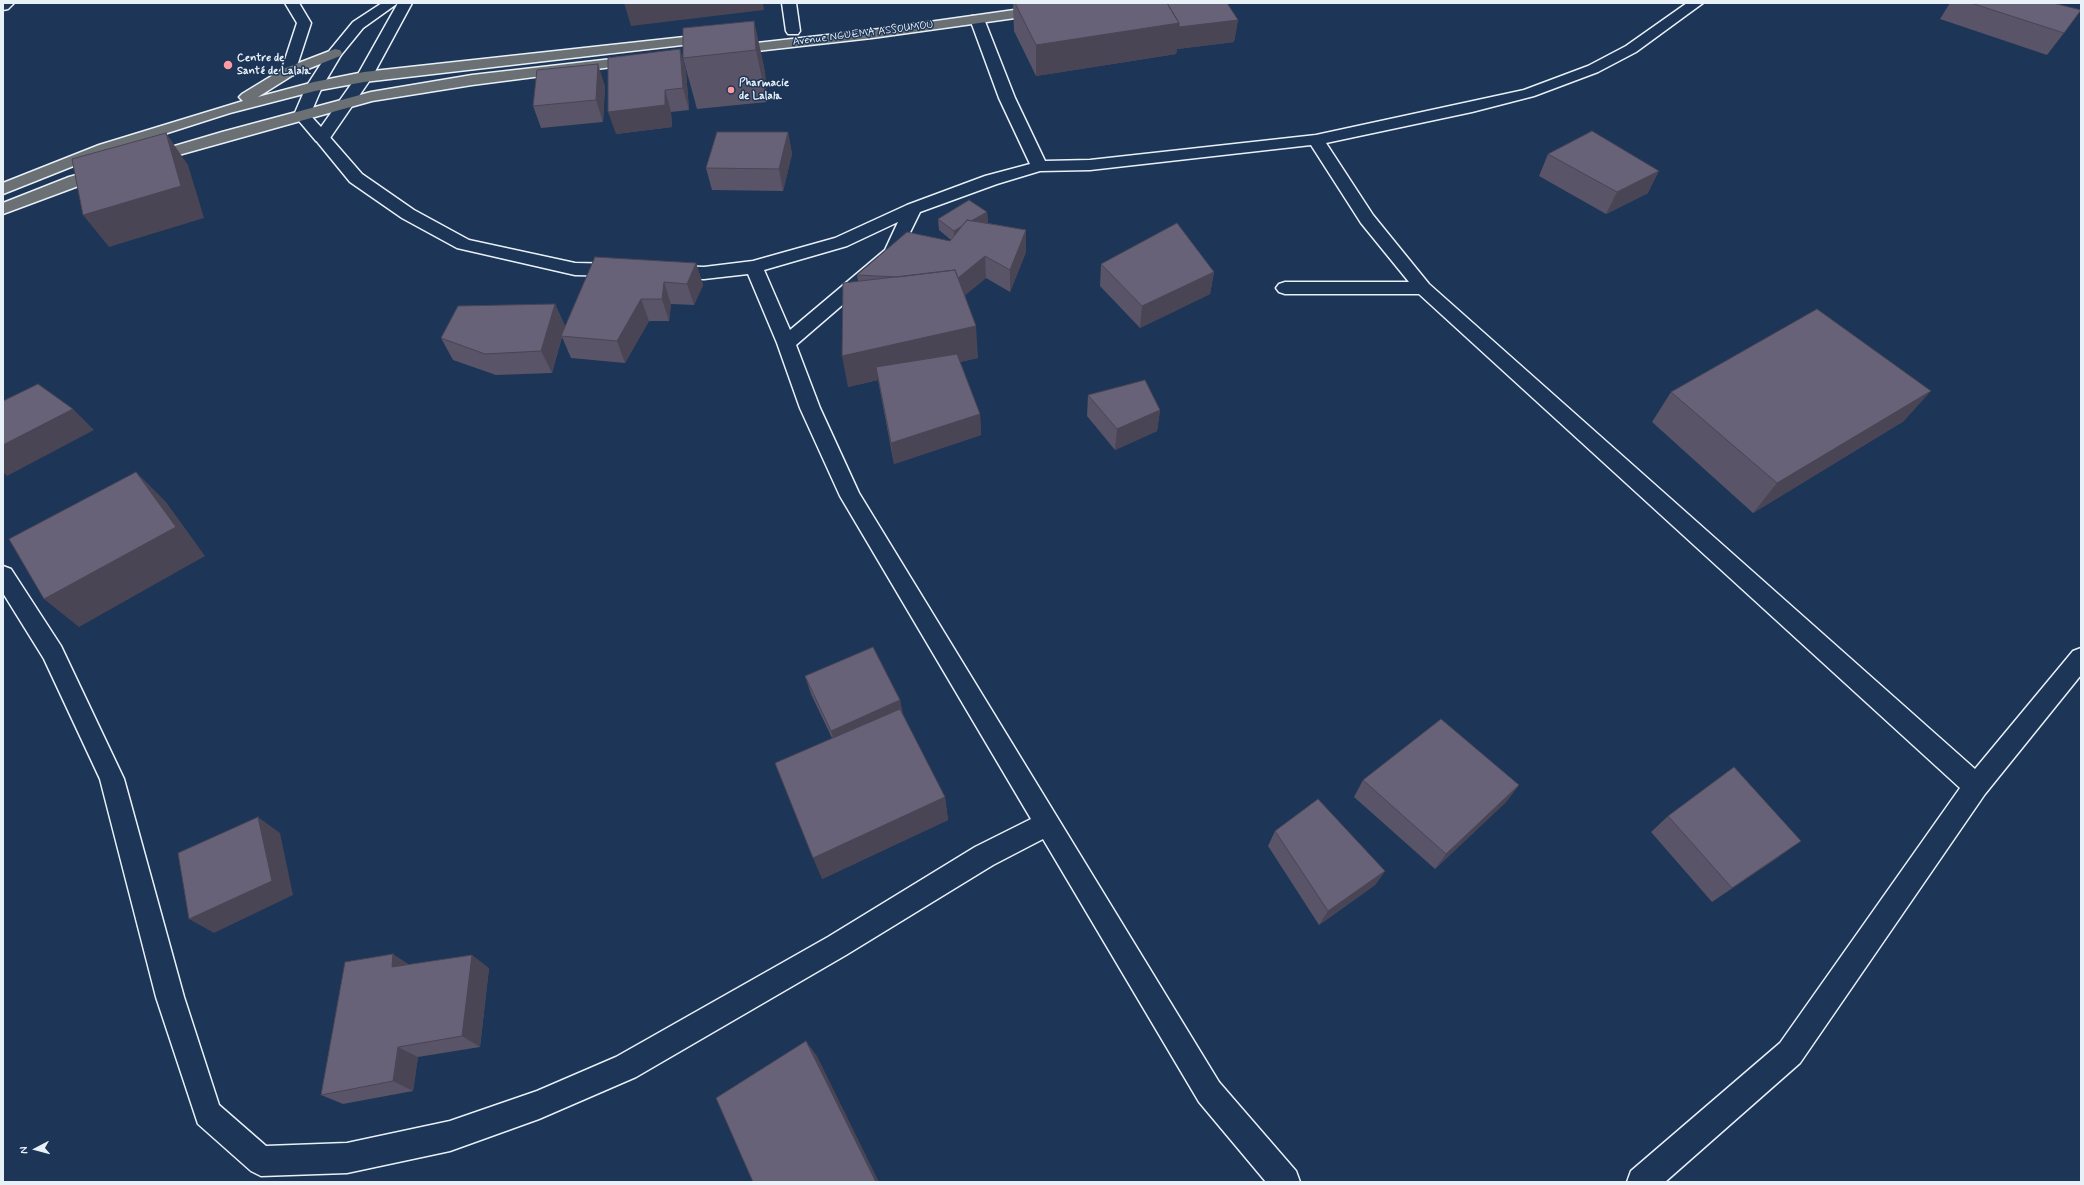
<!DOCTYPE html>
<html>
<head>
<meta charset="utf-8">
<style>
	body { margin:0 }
	#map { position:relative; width:2084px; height:1185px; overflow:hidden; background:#1d3557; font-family:Mynerve,sans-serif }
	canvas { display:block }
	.frame { position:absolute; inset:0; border:4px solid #e8f1f8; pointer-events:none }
	.north { position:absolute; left:16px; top:1129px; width:40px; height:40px; -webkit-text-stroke:3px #1d3557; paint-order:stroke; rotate:264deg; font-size:11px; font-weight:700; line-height:16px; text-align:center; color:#e8f1f8 }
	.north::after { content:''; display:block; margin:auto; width:14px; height:18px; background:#e8f1f8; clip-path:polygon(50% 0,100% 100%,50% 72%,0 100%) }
</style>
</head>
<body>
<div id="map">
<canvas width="2084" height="1185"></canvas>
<div class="frame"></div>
<div class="north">N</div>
</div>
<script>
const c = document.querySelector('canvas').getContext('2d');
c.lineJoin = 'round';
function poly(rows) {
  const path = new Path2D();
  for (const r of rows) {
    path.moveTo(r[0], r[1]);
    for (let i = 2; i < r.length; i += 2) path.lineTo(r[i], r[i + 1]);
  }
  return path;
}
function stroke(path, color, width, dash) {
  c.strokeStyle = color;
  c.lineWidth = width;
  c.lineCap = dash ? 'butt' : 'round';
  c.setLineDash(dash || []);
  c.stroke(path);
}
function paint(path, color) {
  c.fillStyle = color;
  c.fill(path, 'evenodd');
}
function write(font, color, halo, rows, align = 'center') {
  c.font = font + ' Mynerve,sans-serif';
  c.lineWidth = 3;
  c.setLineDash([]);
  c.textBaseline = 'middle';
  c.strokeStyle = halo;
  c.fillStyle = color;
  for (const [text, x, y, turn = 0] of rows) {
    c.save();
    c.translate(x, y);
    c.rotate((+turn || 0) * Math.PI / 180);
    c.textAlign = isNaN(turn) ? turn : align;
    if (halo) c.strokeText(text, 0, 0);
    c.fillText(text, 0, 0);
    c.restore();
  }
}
const street = poly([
	[3,3,14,3,8,9,3,10,3,3],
	[285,3,299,3,311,23,295,72,293,75,288,76,283,75,281,72,297,23,285,3],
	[782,3,796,3,800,31,798,34,788,34,786,31,782,3],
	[1687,3,1703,3,1636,52,1598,72,1534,96,1472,112,1326,143,1373,215,1429,284,1975,769,2073,651,2081,648,2081,675,1985,794,1800,1063,1665,1182,1627,1182,1631,1171,1780,1043,1960,788,1419,294,1285,294,1279,292,1276,288,1279,284,1285,282,1409,282,1361,223,1311,145,1090,170,1040,171,997,184,920,212,898,257,796,345,820,408,859,493,1219,1082,1296,1171,1300,1182,1266,1182,1199,1102,1043,839,993,865,846,955,636,1077,539,1119,450,1151,347,1173,261,1176,251,1171,198,1124,156,997,100,779,44,659,3,593,3,566,11,569,61,646,124,779,184,997,219,1105,266,1146,347,1143,450,1121,537,1091,616,1057,828,937,975,847,1031,819,840,496,800,408,777,343,748,274,704,279,670,278,664,276,661,272,664,268,670,266,704,267,753,261,835,238,907,205,985,176,1030,164,999,98,970,19,972,16,982,16,984,19,1015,98,1045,161,1090,160,1316,135,1524,90,1588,66,1626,46,1687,3],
	[898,222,885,250,790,330,764,270,847,246,898,222],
	[322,133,328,135,362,174,414,210,469,240,575,263,620,264,626,266,629,270,626,274,620,276,575,275,457,248,402,218,350,182,314,138,316,135,322,133]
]);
const secondary = poly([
	[382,3,412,3,372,77,328,141,316,141,294,115,306,87,330,50,353,22,382,3],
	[398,3,357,76,321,127,310,115,322,87,341,55,363,28,398,3]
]);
const primary = poly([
	[1064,3,1101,3,1099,6,1094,7,872,38,730,54,725,53,723,50,725,47,730,46,872,30,1064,3],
	[712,34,717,35,719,38,717,41,364,82,315,91,230,113,111,151,3,194,3,183,99,145,243,101,239,97,242,94,283,69,335,49,340,50,342,53,340,56,293,75,258,97,314,82,364,72,712,34],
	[638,56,643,57,645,60,643,63,472,85,372,101,150,163,144,161,142,158,144,155,222,132,371,92,472,75,638,56],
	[105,167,111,168,113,172,111,176,81,185,3,214,3,203,69,177,105,167]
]);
stroke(street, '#e8f1f8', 3);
stroke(secondary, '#e8f1f8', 3);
stroke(primary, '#e8f1f8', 3);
paint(street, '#1d3557');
paint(secondary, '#1d3557');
paint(primary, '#6b7074');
paint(poly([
	[1013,3,1227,3,1238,20,1234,42,1177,49,1176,54,1036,76,1014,31],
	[1950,3,2053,3,2064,33,2047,55,1940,19],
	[754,21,765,72,767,102,697,109,683,58],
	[680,49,686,71,689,110,671,112,672,127,616,134],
	[605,86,603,122,541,128,533,106],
	[788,132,792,154,783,191,712,190,706,168],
	[1548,154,1648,193,1606,214,1539,176],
	[987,212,988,223,1026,230,1026,252,1010,292,986,278,965,295,978,358,960,362,980,414,981,435,894,464,878,380,848,387,858,281,857,275,950,241,951,240,939,230,938,219],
	[696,263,703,285,694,305,671,304,669,321,649,321,625,363,571,358,562,337,552,373,496,375,453,360,441,338,555,304,565,326,564,330],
	[1101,264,1214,272,1210,294,1140,328,1100,286],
	[1671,392,1904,421,1753,513,1652,422],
	[1088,395,1160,410,1157,431,1115,450,1087,416],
	[805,676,900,700,903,715,945,797,948,820,822,879,832,738,811,694],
	[1363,780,1519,785,1506,802,1435,869,1354,797],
	[1668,816,1780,856,1712,902,1651,832],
	[1275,831,1385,871,1375,885,1319,925,1268,846],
	[408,964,489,968,480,1047,418,1057,413,1091,343,1104,321,1095]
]), '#595467');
paint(poly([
	[624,3,763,3,764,10,631,26],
	[1238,20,1234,42,1177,49,1176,54,1036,76,1036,45,1179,23],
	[754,21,765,72,767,102,756,50],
	[680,49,686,71,689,110,683,88],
	[598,64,605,86,603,122,596,100],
	[665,90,671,112,672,127,616,134,608,112],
	[788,132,792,154,783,191,779,169],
	[166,133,188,165,204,218,109,247,83,215],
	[1659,171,1648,193,1606,214,1617,192],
	[987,212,988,223,954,242,954,231],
	[1026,230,1026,252,1010,292,1010,270],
	[985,256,986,278,958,301,956,279],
	[696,263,703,285,694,305,687,284],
	[1214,272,1210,294,1140,328,1142,306],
	[664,282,671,304,669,321,662,299],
	[641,299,649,321,625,363,617,341],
	[555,304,565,326,562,336,561,336,562,337,552,373,541,351],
	[976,326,978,358,878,380,876,367,878,380,848,387,842,356],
	[1931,391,1904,421,1753,513,1777,483],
	[73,409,94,430,7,476,3,472,3,445],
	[1160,410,1157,431,1115,450,1117,429],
	[980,414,981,435,894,464,891,443],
	[136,472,166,502,205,556,79,627,44,599],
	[900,700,904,718,836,749,831,731],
	[1519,785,1506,802,1435,869,1446,854],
	[945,797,948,820,822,879,813,858],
	[258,817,280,833,293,895,214,933,189,919],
	[1801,841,1780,856,1712,902,1732,888],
	[1385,871,1375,885,1319,925,1328,911],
	[393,954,413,967,392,967],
	[472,955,489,968,480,1047,462,1036],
	[806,1041,817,1056,879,1182,876,1182],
	[398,1047,418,1057,413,1091,393,1081]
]), '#494554');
const building = poly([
	[1015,3,1167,3,1179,23,1036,45,1015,3],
	[1167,3,1227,3,1238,20,1179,27,1179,23,1167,3],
	[1971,3,2053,3,2081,10,2064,33,1971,3],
	[754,21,756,50,683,58,683,28,754,21],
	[680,49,683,88,665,90,665,105,608,112,608,58,680,49],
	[598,64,596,100,533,106,537,70,598,64],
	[1592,131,1659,171,1617,192,1548,154,1592,131],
	[717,132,788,132,779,169,706,168,717,132],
	[166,133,181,186,83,215,72,159,166,133],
	[969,200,987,212,971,221,967,220,962,226,954,231,938,219,969,200],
	[967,220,1026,230,1010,270,985,256,958,278,955,270,898,277,857,275,907,232,950,241,967,220],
	[1177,223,1214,272,1142,306,1101,264,1177,223],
	[595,257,696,263,687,284,664,282,662,299,641,299,617,341,561,336,595,257],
	[955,270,976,326,842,356,843,283,955,270],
	[555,304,541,351,485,354,441,338,458,306,555,304],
	[1817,309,1931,391,1777,483,1671,392,1817,309],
	[957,354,980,414,891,443,876,367,957,354],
	[1145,380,1160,410,1117,429,1088,395,1145,380],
	[38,384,73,409,3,445,3,401,38,384],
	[136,472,176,527,44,599,9,539,136,472],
	[873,647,900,700,831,731,805,676,873,647],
	[900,709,945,797,813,858,775,763,900,709],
	[1441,719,1519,785,1446,854,1363,780,1441,719],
	[1734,767,1801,841,1732,888,1668,816,1734,767],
	[1318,799,1385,871,1328,911,1275,831,1318,799],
	[258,817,272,881,189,919,178,853,258,817],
	[393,954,392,967,472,955,462,1036,398,1047,393,1081,321,1095,345,962,393,954],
	[806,1041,876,1182,753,1182,716,1098,806,1041]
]);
paint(building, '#686278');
stroke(building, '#494554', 1);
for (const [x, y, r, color] of [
	[228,65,5,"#ff9aa2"],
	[731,90,4,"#ff9aa2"]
]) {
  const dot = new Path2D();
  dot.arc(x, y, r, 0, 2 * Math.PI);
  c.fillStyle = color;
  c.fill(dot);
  stroke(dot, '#1d3557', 1.5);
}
write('11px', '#e8f1f8', '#1d3557', [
	["Avenue NGUEMA ASSOUMOU",863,34,-7]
]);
write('bold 11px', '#e8f1f8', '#1d3557', [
	["Centre de",237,59],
	["Santé de Lalala",237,72],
	["Pharmacie",739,84],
	["de Lalala",739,97]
], 'left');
</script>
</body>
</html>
